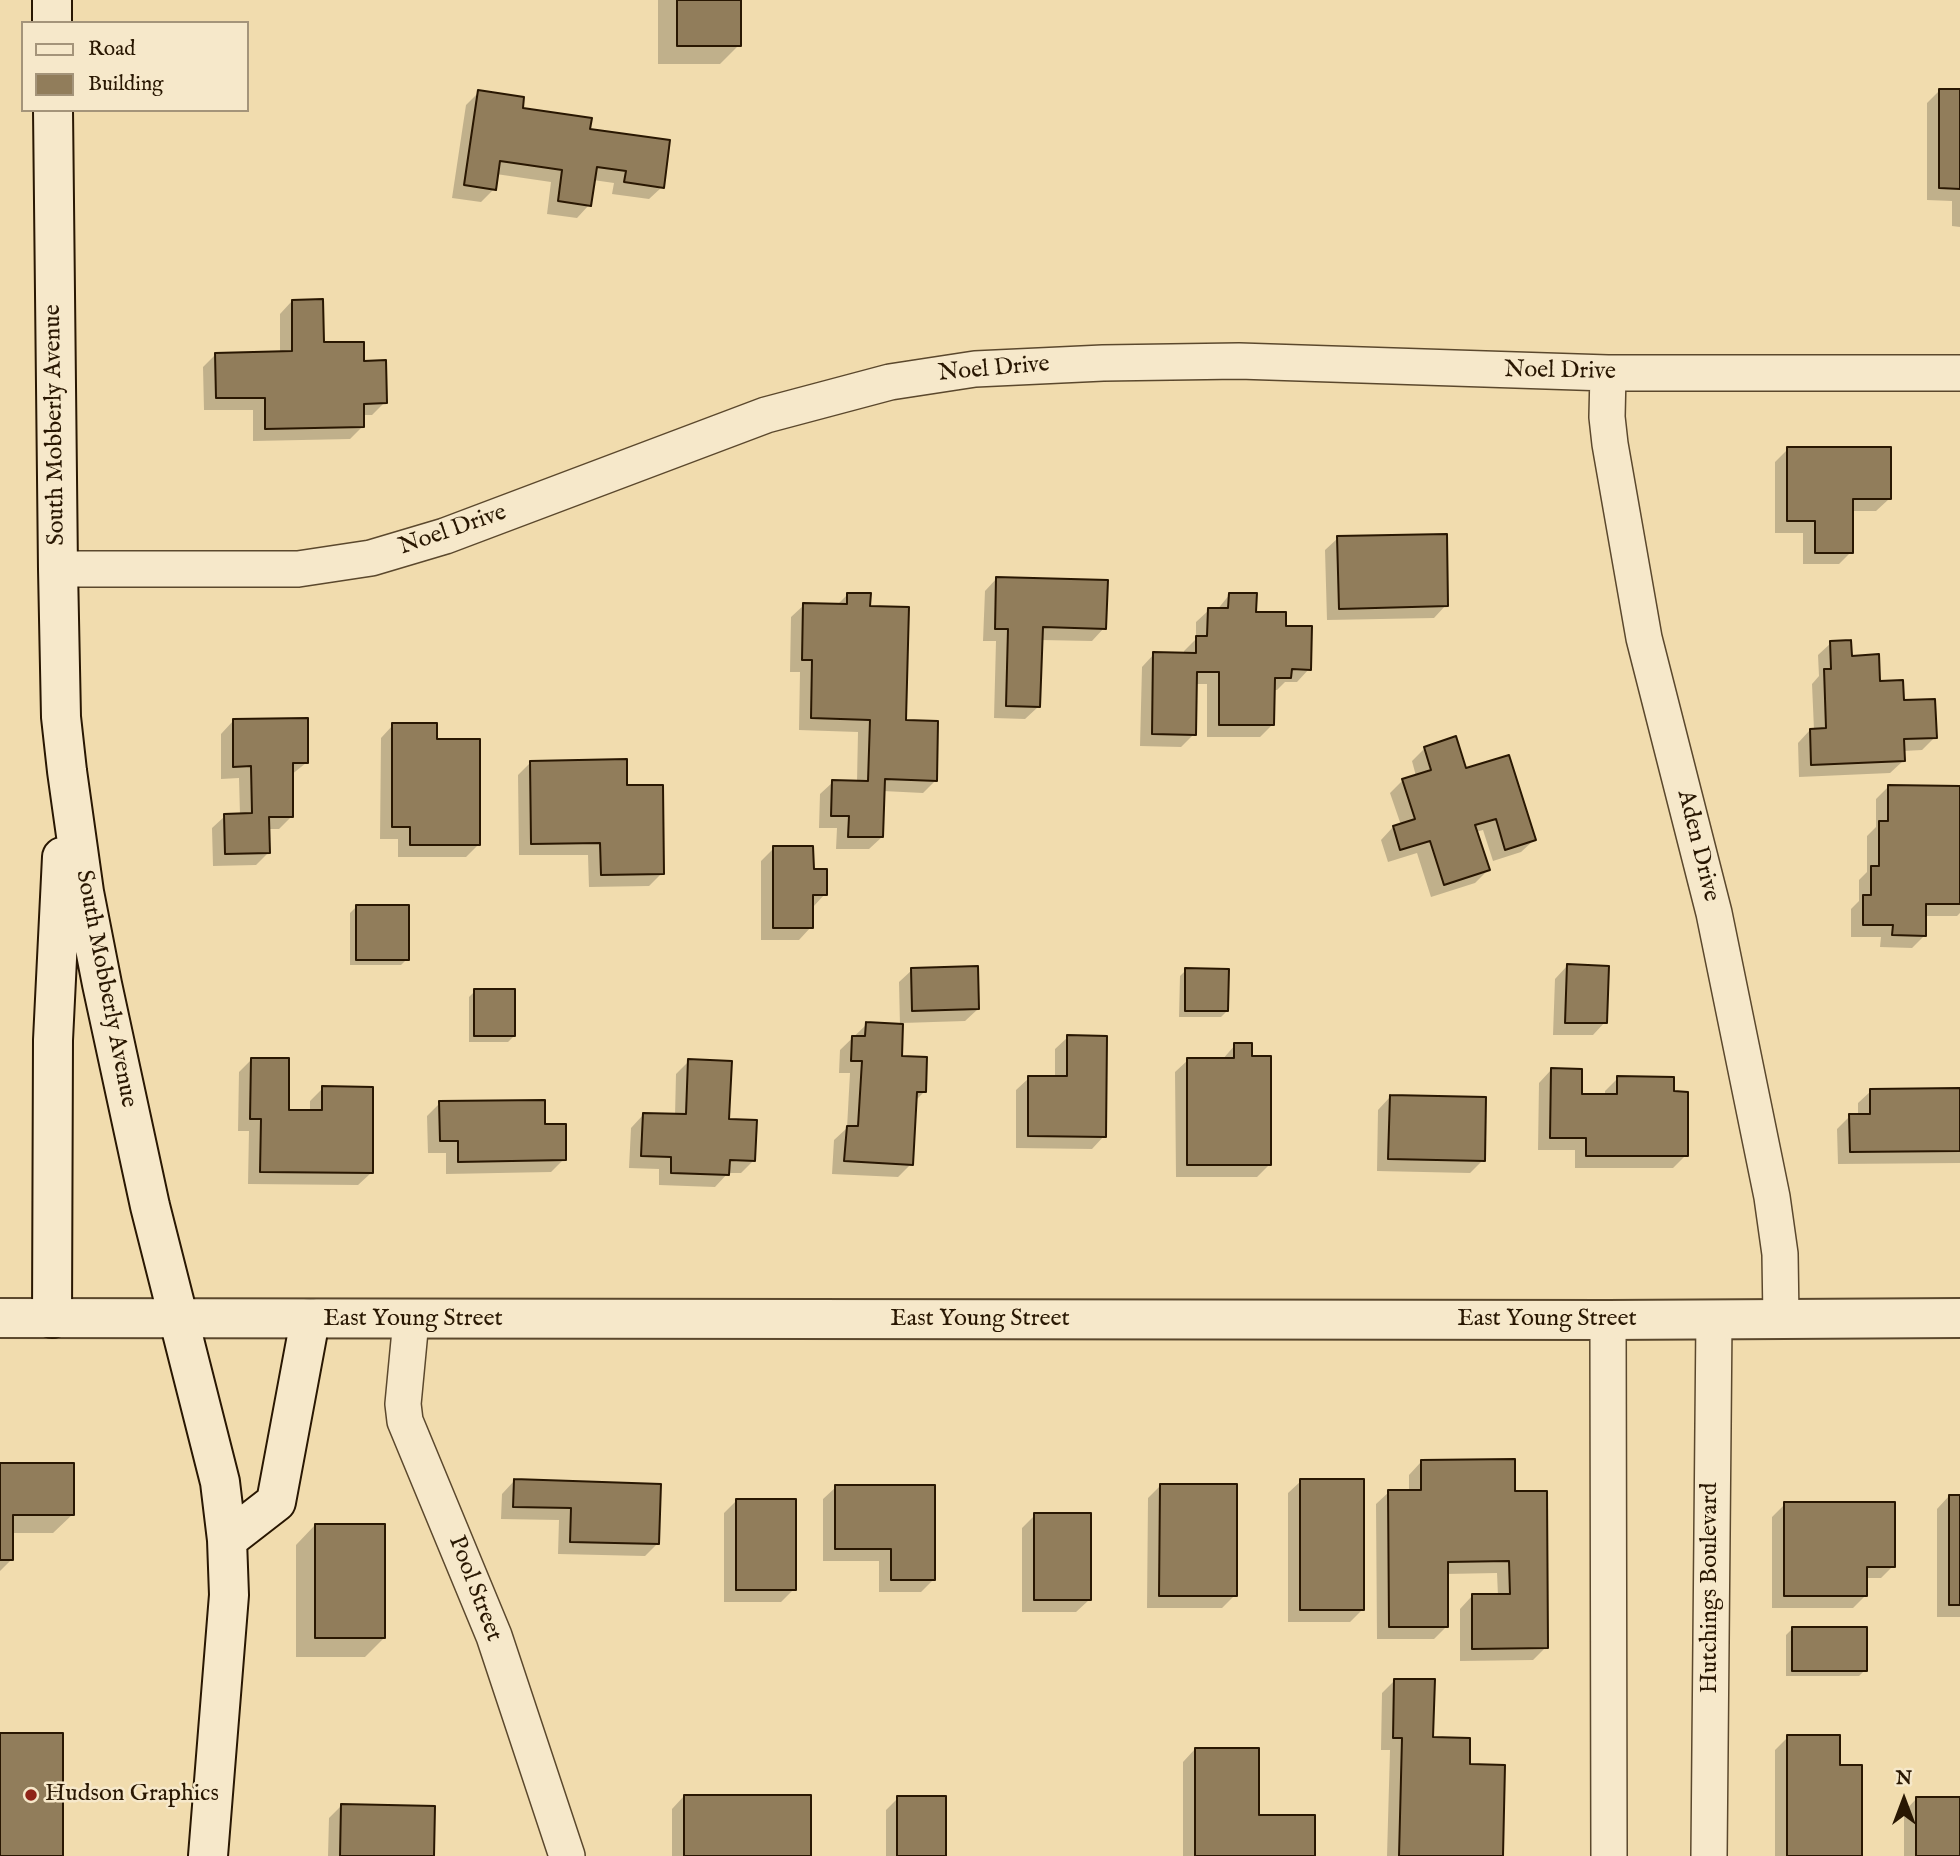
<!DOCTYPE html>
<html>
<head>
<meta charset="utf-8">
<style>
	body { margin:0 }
	#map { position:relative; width:1960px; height:1856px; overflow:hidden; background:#f1dcae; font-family:"IM FELL English",serif }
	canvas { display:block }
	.legend { position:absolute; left:21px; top:21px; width:228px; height:91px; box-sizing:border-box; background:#f6e8ca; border:2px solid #a4947a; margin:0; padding:9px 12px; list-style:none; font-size:21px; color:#291702 }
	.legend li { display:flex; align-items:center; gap:14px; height:35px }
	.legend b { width:35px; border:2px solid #a4947a }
	.north { position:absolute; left:1869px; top:1765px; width:70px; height:70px; -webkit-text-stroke:5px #f6e8ca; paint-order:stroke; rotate:0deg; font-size:19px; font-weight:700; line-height:28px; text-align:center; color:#291702 }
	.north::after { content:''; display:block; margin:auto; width:24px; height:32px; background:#291702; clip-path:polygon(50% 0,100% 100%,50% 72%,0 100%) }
</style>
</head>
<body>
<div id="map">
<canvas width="1960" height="1856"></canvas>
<ul class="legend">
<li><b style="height:9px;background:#f6e8ca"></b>Road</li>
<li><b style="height:19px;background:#917d5b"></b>Building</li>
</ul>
<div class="north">N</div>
</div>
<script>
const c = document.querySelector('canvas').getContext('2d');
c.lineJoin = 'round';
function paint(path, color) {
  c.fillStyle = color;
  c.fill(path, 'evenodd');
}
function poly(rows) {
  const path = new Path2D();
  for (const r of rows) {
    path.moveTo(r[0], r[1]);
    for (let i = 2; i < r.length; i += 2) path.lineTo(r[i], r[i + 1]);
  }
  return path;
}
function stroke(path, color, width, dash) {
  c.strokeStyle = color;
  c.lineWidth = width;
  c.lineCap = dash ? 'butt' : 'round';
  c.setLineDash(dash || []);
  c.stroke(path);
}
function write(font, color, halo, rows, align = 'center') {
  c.font = font + ' "IM FELL English",serif';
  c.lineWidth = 5;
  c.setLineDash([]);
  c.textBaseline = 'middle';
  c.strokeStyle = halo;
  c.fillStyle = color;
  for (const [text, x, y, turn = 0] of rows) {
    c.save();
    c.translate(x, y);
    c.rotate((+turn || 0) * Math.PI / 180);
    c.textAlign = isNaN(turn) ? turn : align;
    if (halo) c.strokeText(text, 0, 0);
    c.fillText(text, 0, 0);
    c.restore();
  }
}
paint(poly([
	[658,0,739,0,739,45,720,64,658,64],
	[1940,90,1960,90,1960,227,1952,226,1952,201,1927,200,1927,103],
	[479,92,521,110,588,130,662,187,649,199,612,194,614,183,593,180,589,205,577,218,547,214,551,182,496,174,494,189,481,202,452,198,466,105],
	[292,301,322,343,363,363,385,402,372,415,363,415,363,426,350,439,253,441,253,410,204,410,203,367,216,354,280,353,280,314],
	[1788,449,1889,499,1876,511,1851,511,1851,552,1839,564,1803,564,1803,533,1775,533,1775,462],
	[1338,538,1446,605,1434,618,1327,620,1325,550],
	[997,578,1104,628,1092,641,1041,640,1038,707,1025,719,994,718,996,641,983,641,985,591],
	[1230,594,1254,614,1284,627,1309,669,1297,682,1285,682,1277,690,1273,690,1272,725,1260,737,1207,737,1207,684,1195,684,1194,734,1181,747,1140,746,1142,667,1154,654,1184,654,1184,651,1196,639,1196,622,1209,610,1217,610],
	[847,595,868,607,904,722,936,780,923,793,883,791,882,837,869,849,836,849,837,828,819,828,820,794,833,782,857,782,858,732,799,730,800,672,790,672,791,617,804,605,837,605],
	[1831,643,1902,702,1935,737,1922,750,1903,751,1903,761,1890,773,1799,777,1798,743,1810,730,1814,730,1812,684,1819,676,1818,655],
	[233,721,306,763,291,775,292,816,279,829,268,829,268,853,256,865,213,866,212,828,225,816,240,815,239,778,221,779,221,734],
	[393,725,435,741,479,844,466,857,398,857,398,839,380,839,381,738],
	[1425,748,1465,770,1534,840,1521,852,1493,861,1483,830,1476,832,1488,870,1475,883,1431,897,1417,853,1388,862,1381,840,1393,827,1401,825,1390,793,1403,780,1416,776,1412,761],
	[531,762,626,787,662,873,649,886,589,887,588,855,519,855,518,775],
	[1888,787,1960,787,1960,913,1957,916,1925,916,1925,935,1912,948,1880,947,1881,937,1851,937,1851,909,1859,901,1859,880,1867,872,1867,836,1876,827,1876,799],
	[774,848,812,871,825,894,813,907,811,927,799,940,761,940,761,861],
	[356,907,407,959,401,965,350,965,350,913],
	[1567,966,1605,1022,1593,1035,1553,1035,1555,979],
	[912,970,978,1009,965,1021,902,1023,900,1057,924,1092,915,1101,911,1164,898,1177,832,1174,834,1140,847,1128,850,1073,839,1073,840,1050,867,1024,900,1026,899,982],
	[1186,970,1227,1011,1221,1017,1179,1017,1180,976],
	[475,991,514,1036,508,1042,469,1042,469,997],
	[1068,1037,1104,1136,1092,1149,1016,1148,1016,1090,1029,1078,1055,1078,1055,1049],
	[1235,1045,1270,1164,1257,1177,1176,1177,1175,1072,1188,1060,1222,1060],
	[251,1060,287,1111,310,1111,310,1101,323,1088,371,1173,358,1185,248,1184,249,1131,238,1131,239,1072],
	[689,1061,753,1161,741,1173,728,1173,715,1187,659,1185,659,1169,629,1168,631,1128,643,1115,675,1116,676,1074],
	[1551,1070,1581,1096,1605,1096,1605,1091,1618,1078,1673,1093,1686,1155,1673,1168,1575,1168,1575,1150,1538,1150,1539,1083],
	[1960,1090,1960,1163,1838,1164,1837,1129,1850,1116,1858,1116,1858,1103,1871,1091],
	[1390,1097,1483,1160,1470,1173,1377,1171,1378,1110],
	[440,1103,564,1159,551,1172,446,1174,446,1153,428,1153,427,1116],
	[1421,1462,1513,1492,1546,1647,1533,1660,1460,1661,1460,1609,1472,1596,1498,1596,1497,1573,1446,1574,1446,1627,1434,1639,1377,1639,1376,1504,1389,1492,1409,1492,1409,1475],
	[0,1465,73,1514,53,1533,11,1533,11,1560,0,1571],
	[514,1481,657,1544,645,1556,558,1554,559,1520,501,1519,502,1494],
	[1301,1481,1363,1609,1350,1622,1288,1622,1288,1493],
	[1161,1485,1235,1595,1222,1608,1147,1608,1148,1498],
	[836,1487,933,1580,921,1592,879,1592,879,1561,823,1561,823,1499],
	[1949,1496,1960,1496,1960,1617,1937,1617,1937,1509],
	[736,1501,794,1589,781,1602,724,1602,724,1513],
	[1785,1504,1893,1566,1881,1578,1865,1578,1865,1596,1853,1608,1772,1608,1772,1517],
	[1035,1515,1089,1600,1076,1612,1022,1612,1022,1528],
	[315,1525,384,1638,365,1657,296,1657,296,1545],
	[1792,1629,1865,1670,1859,1676,1786,1676,1786,1635],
	[1395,1680,1431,1739,1468,1766,1501,1856,1387,1856,1390,1750,1381,1750,1382,1693],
	[1788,1737,1838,1767,1861,1856,1775,1856,1775,1750],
	[1195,1749,1257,1816,1313,1856,1183,1856,1183,1762],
	[684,1796,809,1856,672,1856,672,1809],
	[898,1798,944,1856,886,1856,886,1810],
	[1916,1799,1960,1799,1960,1856,1904,1856,1904,1812],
	[342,1805,432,1856,328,1856,329,1818]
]), '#0003');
const building = poly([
	[677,0,741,0,741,46,677,46,677,0],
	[1939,89,1960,89,1960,189,1939,188,1939,89],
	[478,90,524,97,523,108,592,118,590,129,670,140,664,188,624,182,626,171,597,167,591,206,558,201,562,170,500,161,496,190,464,185,478,90],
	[323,299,324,342,364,342,364,361,386,360,387,403,364,404,364,427,265,429,265,398,216,398,215,353,292,351,292,300,323,299],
	[1787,447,1891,447,1891,499,1853,499,1853,553,1815,553,1815,521,1787,521,1787,447],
	[1447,534,1448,606,1339,609,1337,536,1447,534],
	[996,577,1108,580,1106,629,1043,627,1040,707,1006,706,1008,629,995,629,996,577],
	[847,593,871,593,870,606,909,607,906,720,938,721,937,781,885,779,883,837,848,837,849,816,831,816,832,780,868,781,870,720,811,718,812,660,802,660,803,603,847,604,847,593],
	[1229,593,1257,593,1256,612,1286,612,1286,626,1312,626,1311,670,1292,669,1291,678,1275,678,1274,725,1219,725,1219,672,1197,672,1196,735,1152,734,1153,652,1196,653,1196,636,1207,636,1208,608,1228,608,1229,593],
	[1851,640,1852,656,1879,654,1880,681,1903,680,1904,700,1935,699,1937,738,1904,739,1905,761,1811,765,1810,729,1826,728,1824,669,1831,669,1830,641,1851,640],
	[308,718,308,763,293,763,293,817,269,817,270,853,225,854,224,814,252,813,251,766,233,767,233,719,308,718],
	[392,723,437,723,437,739,480,739,480,845,410,845,410,827,392,827,392,723],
	[1456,736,1466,768,1509,755,1536,840,1505,850,1496,819,1475,825,1490,870,1444,885,1430,841,1400,850,1393,826,1415,819,1402,779,1431,770,1424,747,1456,736],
	[627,759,627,785,663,785,664,874,601,875,600,843,531,844,530,761,627,759],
	[1888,785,1960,786,1960,904,1926,904,1926,936,1892,935,1893,925,1863,925,1863,895,1871,895,1871,866,1879,866,1879,821,1888,821,1888,785],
	[773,846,813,846,814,869,827,869,827,895,813,895,813,928,773,928,773,846],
	[356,905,409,905,409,960,356,960,356,905],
	[1567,964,1609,966,1607,1023,1565,1023,1567,964],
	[978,966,979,1009,912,1011,911,968,978,966],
	[1185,968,1229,969,1228,1011,1185,1011,1185,968],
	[474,989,515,989,515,1036,474,1036,474,989],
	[866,1022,903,1024,902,1056,927,1057,926,1092,917,1092,913,1165,844,1161,847,1126,858,1126,862,1061,851,1061,852,1036,865,1036,866,1022],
	[1067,1035,1107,1036,1106,1137,1028,1136,1028,1076,1067,1076,1067,1035],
	[1234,1043,1252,1043,1252,1056,1271,1056,1271,1165,1187,1165,1187,1058,1234,1058,1234,1043],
	[251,1058,289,1058,289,1110,322,1110,322,1086,373,1087,373,1173,260,1172,261,1119,250,1119,251,1058],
	[688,1059,732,1061,729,1119,757,1120,755,1161,730,1160,729,1175,671,1173,671,1157,641,1156,643,1113,686,1114,688,1059],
	[1551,1068,1582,1069,1582,1094,1617,1094,1617,1076,1674,1077,1674,1091,1688,1092,1688,1156,1586,1156,1586,1138,1550,1138,1551,1068],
	[1960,1088,1960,1151,1850,1152,1849,1114,1870,1114,1870,1089,1960,1088],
	[1390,1095,1486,1097,1485,1161,1388,1159,1390,1095],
	[545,1100,545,1124,566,1124,566,1160,458,1162,458,1141,440,1141,439,1101,545,1100],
	[1515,1459,1515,1491,1547,1491,1548,1648,1472,1649,1472,1594,1510,1594,1509,1561,1448,1562,1448,1627,1389,1627,1388,1490,1421,1490,1421,1460,1515,1459],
	[0,1463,74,1463,74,1515,13,1515,13,1560,0,1560,0,1463],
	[514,1479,661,1484,659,1544,570,1542,571,1508,513,1507,514,1479],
	[1300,1479,1364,1479,1364,1610,1300,1610,1300,1479],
	[1160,1484,1237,1484,1237,1596,1159,1596,1160,1484],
	[835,1485,935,1485,935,1580,891,1580,891,1549,835,1549,835,1485],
	[1949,1495,1960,1495,1960,1605,1949,1605,1949,1495],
	[736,1499,796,1499,796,1590,736,1590,736,1499],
	[1784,1502,1895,1502,1895,1567,1867,1567,1867,1596,1784,1596,1784,1502],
	[1034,1513,1091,1513,1091,1600,1034,1600,1034,1513],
	[315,1524,385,1524,385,1638,315,1638,315,1524],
	[1792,1627,1867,1627,1867,1671,1792,1671,1792,1627],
	[1394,1679,1435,1679,1433,1737,1470,1738,1470,1764,1505,1765,1503,1856,1399,1856,1402,1738,1393,1738,1394,1679],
	[0,1733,63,1733,63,1856,0,1856,0,1733],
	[1787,1735,1840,1735,1840,1765,1862,1765,1862,1856,1787,1856,1787,1735],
	[1195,1748,1259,1748,1259,1815,1315,1815,1315,1856,1195,1856,1195,1748],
	[684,1795,811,1795,811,1856,684,1856,684,1795],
	[897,1796,946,1796,946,1856,897,1856,897,1796],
	[1916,1797,1960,1797,1960,1856,1916,1856,1916,1797],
	[341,1804,435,1806,434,1856,340,1856,341,1804]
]);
paint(building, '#917d5b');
stroke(building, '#291702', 2);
const minor = poly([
	[1608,373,1607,417,1610,444,1644,638,1714,913,1772,1197,1780,1254,1781,1319],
	[58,569,298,569,371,558,445,536,766,415,890,382,975,369,1103,363,1239,361,1608,373,1960,373],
	[411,1320,403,1404,405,1421,494,1636,567,1856],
	[1608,1320,1609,1856],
	[1709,1856,1714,1319]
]);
const tertiary = poly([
	[0,1318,1608,1320,1960,1318]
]);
const secondary = poly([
	[52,0,52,23],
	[53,110,58,569,61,717,67,771,84,892,102,984,150,1206,220,1482,227,1540,229,1595,208,1856],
	[52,1318,53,1040,62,857],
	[227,1540,276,1502,310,1320]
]);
stroke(minor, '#5b482d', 38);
stroke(tertiary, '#5b482d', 42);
stroke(secondary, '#291702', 42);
stroke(minor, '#f6e8ca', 35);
stroke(tertiary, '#f6e8ca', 38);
stroke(secondary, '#f6e8ca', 38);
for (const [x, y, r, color] of [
	[31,1795,7,"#8f2418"]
]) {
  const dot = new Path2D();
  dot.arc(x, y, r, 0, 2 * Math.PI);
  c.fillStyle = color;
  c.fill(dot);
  stroke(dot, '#f6e8ca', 2.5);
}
write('24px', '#291702', '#f6e8ca', [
	["Noel Drive",994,370,-5],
	["Noel Drive",1560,372,1],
	["South Mobberly Avenue",56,425,-91],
	["Noel Drive",453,531,-19],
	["Aden Drive",1697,846,76],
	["South Mobberly Avenue",105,989,79],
	["East Young Street",413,1320],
	["East Young Street",980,1320],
	["East Young Street",1547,1320],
	["Hutchings Boulevard",1711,1588,-90],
	["Pool Street",474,1589,69]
]);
write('24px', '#291702', '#f6e8ca', [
	["Hudson Graphics",45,1795]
], 'left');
</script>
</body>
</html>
